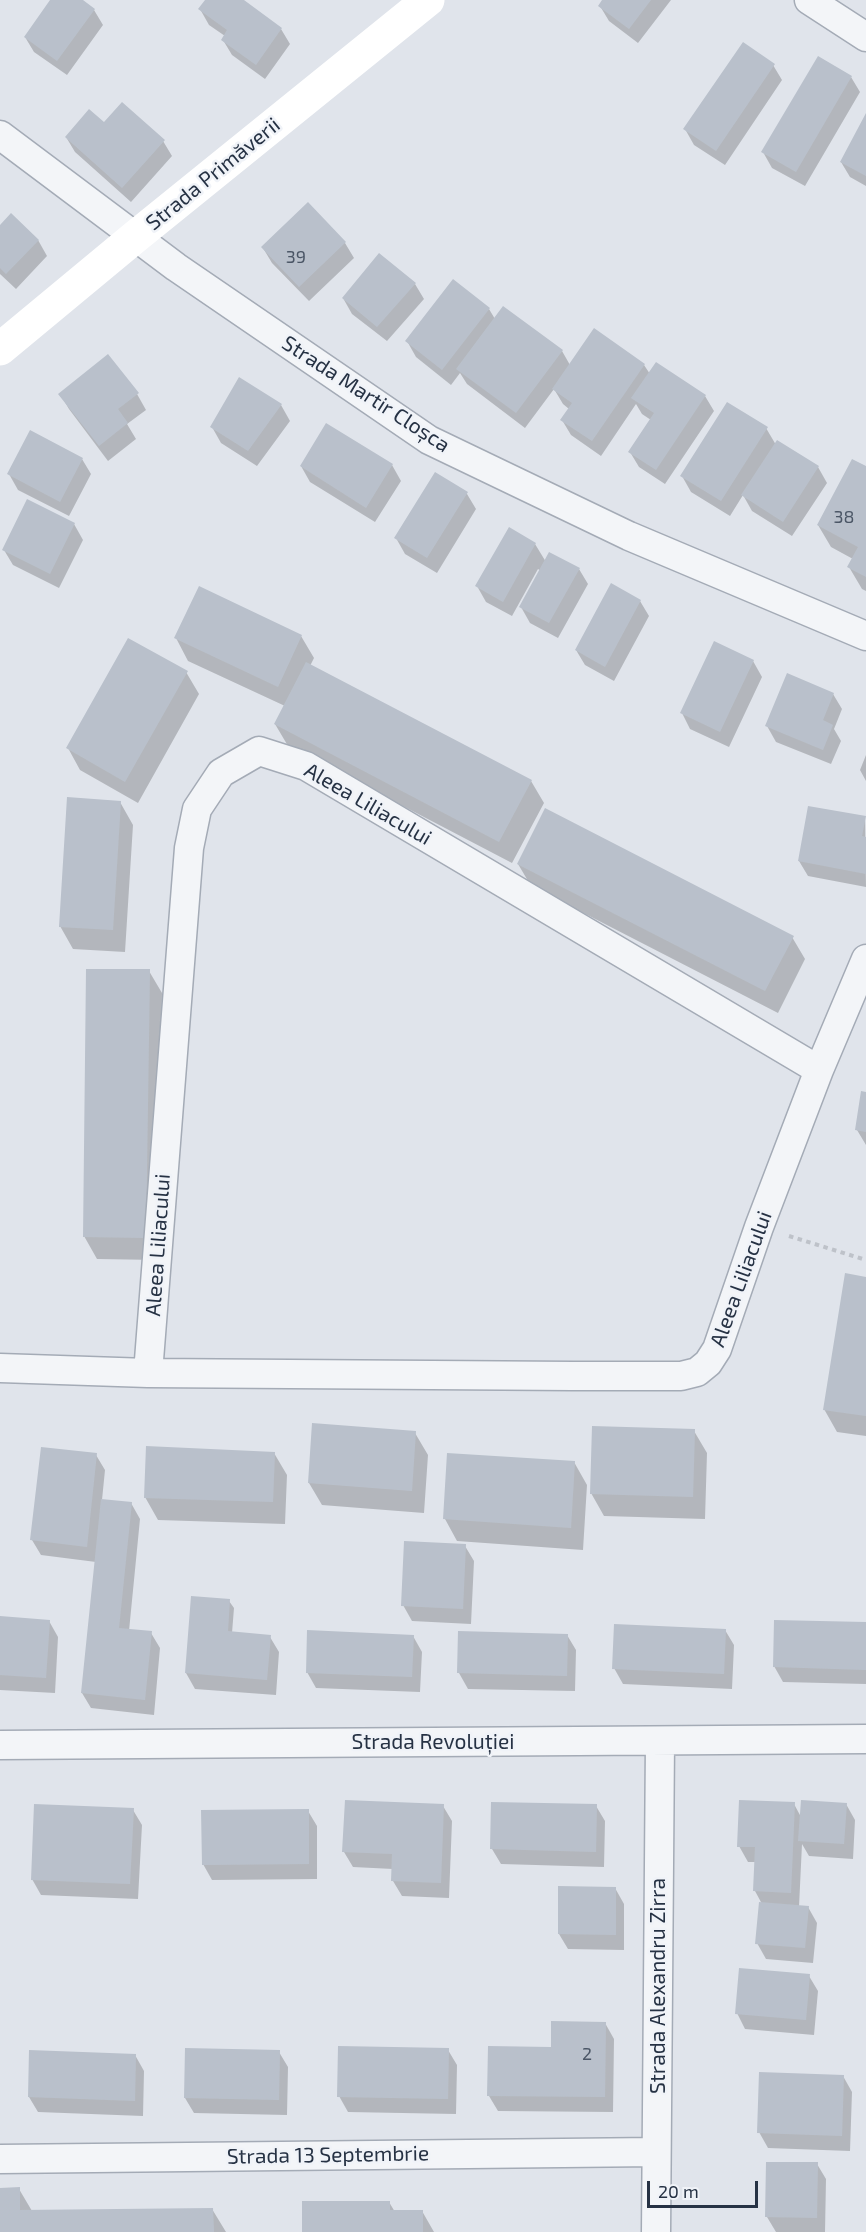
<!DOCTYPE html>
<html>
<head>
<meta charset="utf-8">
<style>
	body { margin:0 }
	#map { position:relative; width:866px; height:2232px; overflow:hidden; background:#e0e4eb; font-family:"Exo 2",sans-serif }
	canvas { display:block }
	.scale { position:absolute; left:647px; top:2181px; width:111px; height:27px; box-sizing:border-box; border:3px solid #263244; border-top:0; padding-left:8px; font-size:18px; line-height:21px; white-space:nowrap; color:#263244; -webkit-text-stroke:4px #f0f3f8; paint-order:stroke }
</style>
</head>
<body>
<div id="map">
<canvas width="866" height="2232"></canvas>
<div class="scale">20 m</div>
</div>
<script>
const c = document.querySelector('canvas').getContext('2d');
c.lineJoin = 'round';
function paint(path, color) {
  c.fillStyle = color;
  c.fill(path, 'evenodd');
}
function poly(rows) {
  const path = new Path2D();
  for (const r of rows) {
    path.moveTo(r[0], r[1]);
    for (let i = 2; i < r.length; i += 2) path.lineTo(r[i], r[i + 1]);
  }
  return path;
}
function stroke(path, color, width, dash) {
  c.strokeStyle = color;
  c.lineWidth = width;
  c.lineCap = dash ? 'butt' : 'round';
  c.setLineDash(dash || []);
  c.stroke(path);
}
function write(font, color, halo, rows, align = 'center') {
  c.font = font + ' "Exo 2",sans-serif';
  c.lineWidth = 5;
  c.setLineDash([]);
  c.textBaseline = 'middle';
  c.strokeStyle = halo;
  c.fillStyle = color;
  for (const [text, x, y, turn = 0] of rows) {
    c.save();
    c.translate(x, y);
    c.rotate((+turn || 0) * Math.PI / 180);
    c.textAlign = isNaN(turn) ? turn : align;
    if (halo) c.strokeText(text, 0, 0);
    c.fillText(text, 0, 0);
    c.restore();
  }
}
paint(poly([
	[52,0,81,0,94,10,103,25,67,75,34,52,25,37],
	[207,0,241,0,281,29,290,44,265,79,232,55,223,40,225,36,209,25,200,9],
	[604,0,671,0,638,43,609,21,600,6],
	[773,65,782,80,725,165,694,145,685,129],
	[851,77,860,92,805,186,772,168,763,152],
	[866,117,866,186,850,177,841,162],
	[104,125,163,141,172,156,131,202,75,152,66,137],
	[0,227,38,240,47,256,16,289,0,274],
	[345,243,354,258,309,301,272,263,263,248],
	[415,284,424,299,387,341,352,314,343,298],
	[489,309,495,319,562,351,570,365,644,365,650,374,705,396,714,411,665,484,639,467,630,452,651,420,642,414,636,404,601,456,571,435,562,420,569,409,563,404,554,389,525,428,467,384,460,373,451,385,416,357,407,341],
	[108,356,137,394,146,410,127,424,136,439,108,461,69,409,60,394],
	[240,380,281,405,290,421,257,466,221,443,212,427],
	[766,428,776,445,818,467,827,483,792,536,752,511,743,495,730,516,691,492,682,476],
	[82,459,91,474,69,516,18,490,9,474],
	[392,465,401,481,375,522,310,482,301,466],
	[866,468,866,591,862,589,849,567,853,559,831,547,818,525],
	[435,474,467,494,476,509,437,573,405,554,396,538],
	[74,524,83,540,59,588,13,565,4,550],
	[535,544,546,562,579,569,588,584,558,638,530,623,521,607,541,571,538,569,512,616,486,602,477,586],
	[640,601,649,616,614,681,585,665,576,650],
	[301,636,314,658,310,666,531,781,544,803,512,863,288,746,275,724,285,706,188,661,176,638],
	[753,661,762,677,729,747,690,729,682,713],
	[186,672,199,694,138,803,80,770,68,748],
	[833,694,842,709,834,729,841,741,831,764,776,742,767,726],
	[866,755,866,781,860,770],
	[120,802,133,825,125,952,73,949,60,926],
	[865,817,866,887,808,876,799,861],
	[518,864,792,937,805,959,778,1013,531,886],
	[149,971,162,993,158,1260,97,1259,84,1236],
	[866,1093,866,1145,857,1130],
	[866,1278,866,1436,837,1432,824,1409],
	[694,1431,707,1453,705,1519,604,1516,591,1493],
	[415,1433,428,1455,424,1513,322,1505,309,1483],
	[274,1453,287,1475,285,1524,158,1520,145,1497],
	[96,1455,105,1470,102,1500,131,1503,140,1519,129,1631,151,1633,160,1648,154,1715,91,1708,82,1693,96,1562,41,1555,32,1540],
	[574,1462,587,1485,583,1550,457,1541,445,1519],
	[465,1546,474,1561,471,1624,412,1621,403,1605],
	[229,1601,234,1608,232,1633,270,1637,279,1652,276,1695,195,1689,186,1673],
	[0,1618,49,1621,58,1637,55,1693,0,1690],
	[866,1624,866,1684,783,1682,774,1666],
	[725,1630,734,1645,732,1689,623,1684,614,1668],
	[459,1633,567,1635,576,1650,575,1691,468,1689,459,1673],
	[413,1636,422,1652,420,1692,316,1688,307,1672],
	[794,1804,801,1817,846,1804,855,1820,853,1859,809,1856,802,1844,799,1907,808,1907,817,1923,813,1963,766,1959,757,1943,762,1904,755,1891,756,1862,748,1862,739,1846],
	[443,1806,452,1821,449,1898,402,1896,393,1881,393,1869,353,1867,344,1852],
	[596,1806,605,1821,604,1867,501,1864,492,1849],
	[133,1810,142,1825,138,1899,41,1895,32,1879],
	[308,1811,317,1826,317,1879,212,1880,203,1864],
	[615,1888,624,1904,624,1950,568,1949,559,1934],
	[809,1976,818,1991,814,2035,745,2029,737,2013],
	[605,2023,614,2039,613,2112,498,2111,489,2096,552,2048],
	[448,2050,457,2065,456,2114,348,2112,339,2096],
	[279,2052,288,2067,287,2115,194,2113,185,2098],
	[135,2055,144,2071,143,2116,38,2112,29,2097],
	[843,2076,852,2092,850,2151,768,2148,759,2132],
	[817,2164,826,2179,825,2232,776,2232,767,2217],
	[0,2189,19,2189,32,2211,212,2209,226,2232,0,2232],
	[389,2202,395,2212,422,2211,434,2232,303,2232]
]), '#0003');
paint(poly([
	[50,0,83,0,95,9,57,61,24,37],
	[205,0,244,0,282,28,256,65,221,40,227,30,198,9],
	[602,0,651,0,629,29,598,6],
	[743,42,775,64,716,151,683,129],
	[818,56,852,76,796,172,761,152],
	[122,102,165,140,122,188,65,137,89,109,104,122],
	[866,113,866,176,840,162],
	[308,202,346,242,299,287,261,247],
	[11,213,39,240,6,274,0,268,0,225],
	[379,253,416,283,377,327,342,298],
	[453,279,490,308,442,370,405,341],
	[503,306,563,350,516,413,456,369],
	[594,328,645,364,592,441,560,420,572,403,552,389],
	[108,354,139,393,118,409,128,423,99,446,58,394],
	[656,362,706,395,656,470,628,452,654,413,631,398],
	[239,377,282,404,248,451,210,427],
	[727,402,768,427,721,501,680,476],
	[326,423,393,464,366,508,300,466],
	[30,430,83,458,60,502,7,474],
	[777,440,819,466,783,522,741,495],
	[852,459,866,466,866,577,847,567,858,547,817,525],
	[435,472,468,492,427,558,394,538],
	[27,499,75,523,50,574,2,550],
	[509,527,536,543,503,602,475,586],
	[549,552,580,568,549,623,519,607],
	[611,583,641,600,605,667,575,650],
	[199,586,302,635,278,687,174,638],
	[128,638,188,671,125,782,66,748],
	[714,641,754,660,720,732,680,713],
	[306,662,532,780,499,842,274,724],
	[787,673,834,693,823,720,833,725,823,750,765,726],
	[67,797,121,801,113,930,59,927],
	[808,806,866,816,862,836,866,837,866,874,798,861],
	[545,808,794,936,765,991,517,864],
	[86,969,150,969,146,1238,83,1237],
	[861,1091,866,1092,866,1132,855,1130],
	[845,1273,866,1277,866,1416,823,1410],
	[312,1423,416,1431,412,1491,308,1483],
	[592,1426,695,1429,693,1497,590,1494],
	[146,1446,275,1452,273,1502,144,1498],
	[41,1447,97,1453,87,1547,30,1540],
	[447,1453,575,1461,571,1528,443,1519],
	[101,1499,132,1502,119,1628,152,1631,145,1700,81,1693],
	[404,1541,466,1544,463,1609,401,1606],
	[191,1596,230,1599,228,1631,271,1635,267,1680,185,1673],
	[0,1616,50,1620,46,1678,0,1675],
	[774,1620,866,1622,866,1670,773,1667],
	[614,1624,726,1629,724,1674,612,1669],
	[307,1630,414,1635,412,1677,306,1673],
	[458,1631,568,1634,567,1676,457,1673],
	[345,1800,444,1804,441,1883,391,1881,392,1854,342,1852],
	[739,1800,795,1802,791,1893,753,1891,755,1847,737,1847],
	[801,1800,847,1803,844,1844,798,1841],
	[491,1802,597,1804,596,1852,490,1849],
	[34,1804,134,1808,130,1884,31,1880],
	[309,1809,309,1864,202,1865,201,1810],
	[558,1886,616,1887,616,1935,558,1934],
	[759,1902,809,1906,805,1948,755,1944],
	[739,1968,810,1974,806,2020,735,2014],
	[551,2021,606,2022,605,2097,487,2096,488,2046,551,2047],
	[338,2046,449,2048,448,2099,337,2097],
	[185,2048,280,2050,279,2100,184,2098],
	[29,2050,136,2054,135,2101,28,2097],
	[759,2072,844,2075,842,2136,757,2133],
	[766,2162,818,2162,817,2218,765,2217],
	[20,2187,20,2210,213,2208,214,2232,0,2232,0,2188],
	[302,2201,390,2201,390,2210,423,2210,423,2232,302,2232]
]), '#b9c0cb');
const street = poly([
	[809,0,866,37],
	[0,135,176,267,429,440,629,536,866,636],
	[0,1368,148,1373,573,1376,681,1376,697,1372,708,1363,717,1349,759,1227,819,1070,866,959],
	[148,1373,189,848,197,809,221,773,259,751,306,766,819,1070],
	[0,1745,866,1739],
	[0,2159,656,2152],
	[656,2232,660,1741]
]);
stroke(street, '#a4abb6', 31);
stroke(poly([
	[789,1236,866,1260]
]), '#bec2c9', 4, [4.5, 4.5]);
stroke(street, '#f3f5f8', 28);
stroke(poly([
	[0,349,135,237,428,0]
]), '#fff', 33);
write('18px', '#4b5666', null, [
	["39",296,257],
	["38",844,517],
	["2",587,2054]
]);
write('21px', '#263244', '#f0f3f8', [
	["Strada Primăverii",213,174,-39],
	["Strada Martir Cloșca",366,394,33],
	["Aleea Liliacului",368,804,30],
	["Aleea Liliacului",158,1245,-86],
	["Aleea Liliacului",741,1279,-70],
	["Strada Revoluției",433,1742],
	["Strada Alexandru Zirra",658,1986,-90],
	["Strada 13 Septembrie",328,2155,-1]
]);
</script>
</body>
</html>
